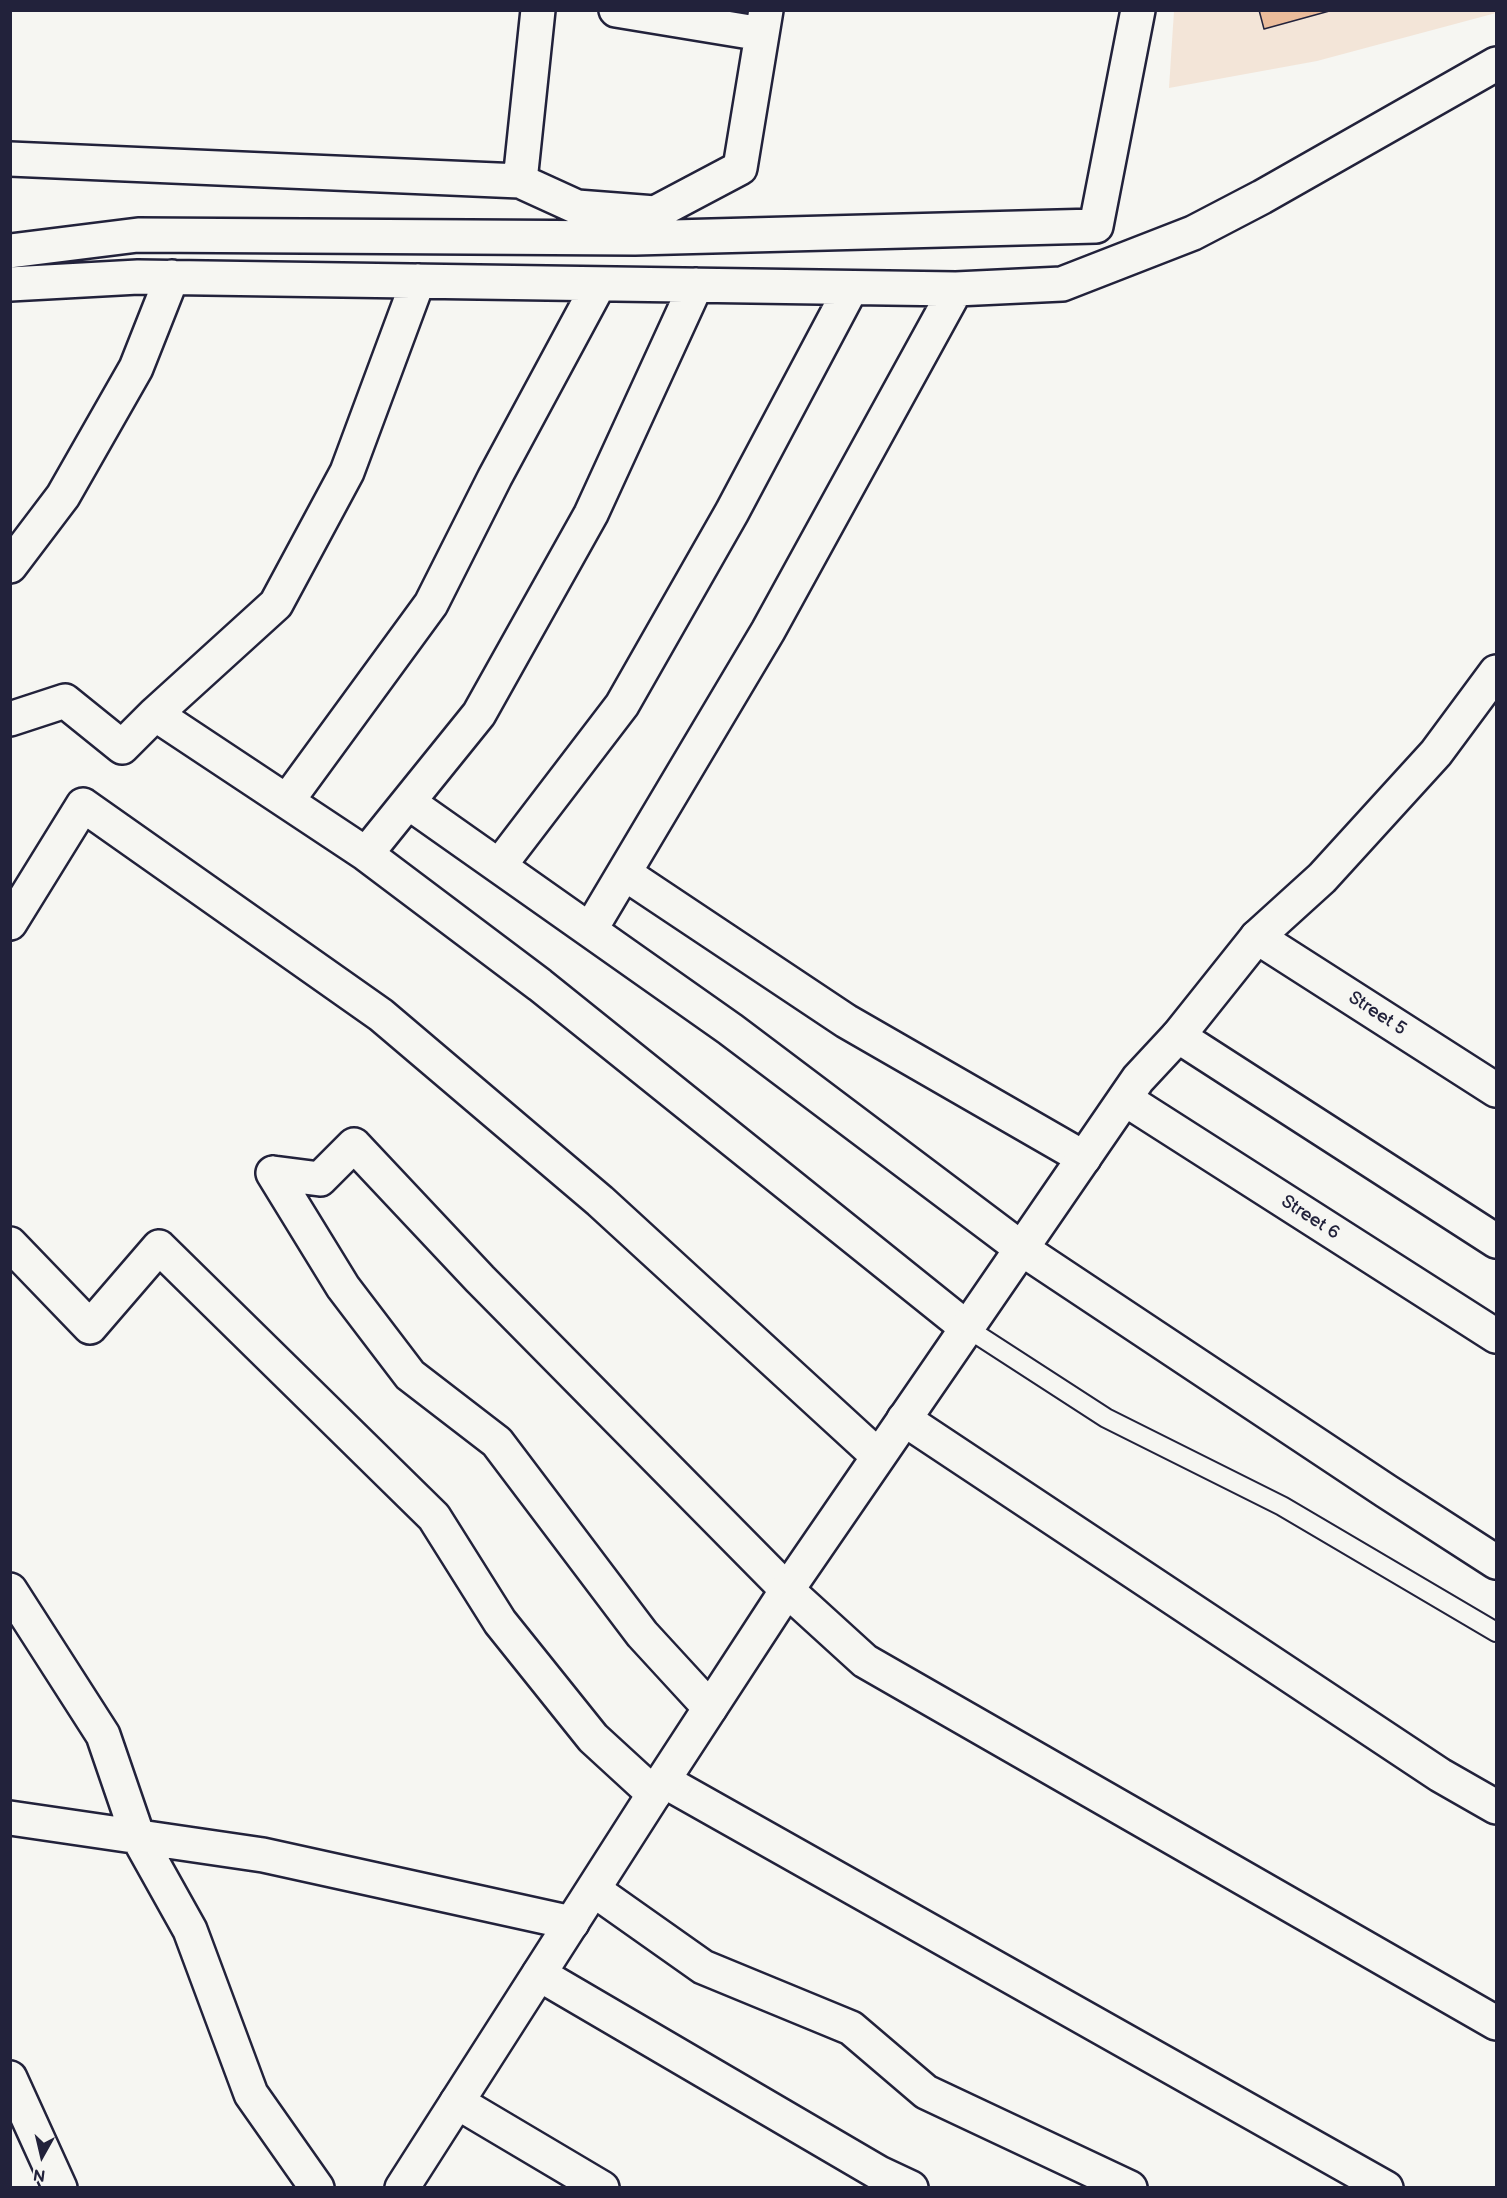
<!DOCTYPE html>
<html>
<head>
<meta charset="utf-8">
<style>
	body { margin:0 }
	#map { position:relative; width:1507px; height:2198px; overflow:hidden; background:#f6f6f2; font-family:"Balsamiq Sans",sans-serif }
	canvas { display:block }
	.frame { position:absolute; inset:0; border:12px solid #22223b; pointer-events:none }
	.north { position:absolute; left:12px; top:2126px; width:60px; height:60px; -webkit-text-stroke:4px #f6f6f2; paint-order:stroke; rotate:188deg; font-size:16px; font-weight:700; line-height:24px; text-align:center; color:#22223b }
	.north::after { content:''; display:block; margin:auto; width:21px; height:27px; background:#22223b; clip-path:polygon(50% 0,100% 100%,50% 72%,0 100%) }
</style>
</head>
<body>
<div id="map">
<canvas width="1507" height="2198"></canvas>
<div class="frame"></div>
<div class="north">N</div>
</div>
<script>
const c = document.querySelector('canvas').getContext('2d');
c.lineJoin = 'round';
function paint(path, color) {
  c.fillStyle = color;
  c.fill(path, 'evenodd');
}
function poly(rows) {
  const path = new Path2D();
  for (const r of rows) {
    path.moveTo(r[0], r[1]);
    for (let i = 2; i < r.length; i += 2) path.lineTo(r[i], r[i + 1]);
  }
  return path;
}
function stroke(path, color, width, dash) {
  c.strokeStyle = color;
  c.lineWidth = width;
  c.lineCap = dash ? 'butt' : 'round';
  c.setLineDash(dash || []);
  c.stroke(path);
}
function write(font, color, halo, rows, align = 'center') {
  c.font = font + ' "Balsamiq Sans",sans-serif';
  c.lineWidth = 6;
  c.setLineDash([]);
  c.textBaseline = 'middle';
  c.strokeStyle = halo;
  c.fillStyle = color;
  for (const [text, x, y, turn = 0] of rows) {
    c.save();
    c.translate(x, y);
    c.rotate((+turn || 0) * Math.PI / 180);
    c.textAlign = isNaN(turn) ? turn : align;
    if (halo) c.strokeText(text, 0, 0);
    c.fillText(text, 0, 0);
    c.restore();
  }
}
paint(poly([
	[1174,11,1496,11,1496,13,1317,61,1169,88]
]), '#f3e5d8');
const building = poly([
	[1259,10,1333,10,1264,29,1259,10]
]);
paint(building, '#ebbc9b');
stroke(building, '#22223b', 1.5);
const service = poly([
	[967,1328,1106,1418,1282,1506,1496,1632]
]);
const minor = poly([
	[538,10,520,181,577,207,655,213,740,168,766,10],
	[616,10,762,34],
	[10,159,520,181],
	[10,251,138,235,635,238,1096,226,1138,10],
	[10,284,138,277,956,289,1062,284,1193,233,1262,197,1496,64],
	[10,566,63,496,136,368,172,277],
	[155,714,276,604,347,472,418,281],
	[10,719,65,701,122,747,155,714,366,854,540,985,967,1328],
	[287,801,431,604,495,477,599,284],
	[408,802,730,1029,1022,1249,1386,1491,1496,1562],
	[366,854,479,714,591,514,696,285],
	[499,866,622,705,732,512,851,288],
	[624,873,846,1021,1084,1158],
	[10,923,83,805,381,1015,600,1201,878,1456],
	[590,930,768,631,956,289],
	[1257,937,1496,1090],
	[1178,1036,1496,1241],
	[1125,1099,1496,1336],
	[273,1173,320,1179,354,1145,480,1279,787,1590,865,1661,1496,2023],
	[273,1173,343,1287,410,1375,497,1442,642,1634,710,1708],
	[10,1244,90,1327,159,1247,434,1517,500,1622,593,1738,654,1794],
	[904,1419,1440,1775,1496,1807],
	[10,1590,103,1735,138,1837,190,1930,251,2094,317,2188],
	[664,1781,1386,2188],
	[10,1818,263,1855,572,1923],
	[594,1890,703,1967,851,2028,926,2092,1130,2188],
	[539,1974,879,2173,911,2188],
	[10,2078,60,2188],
	[457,2102,602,2188]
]);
const tertiary = poly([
	[402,2188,654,1794,787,1590,1138,1079,1178,1036,1257,937,1322,878,1436,753,1496,672]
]);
stroke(service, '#22223b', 22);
stroke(minor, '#22223b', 38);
stroke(tertiary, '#22223b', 38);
stroke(service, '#f6f6f2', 18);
stroke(minor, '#f6f6f2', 33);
stroke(tertiary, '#f6f6f2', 33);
write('18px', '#22223b', '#f6f6f2', [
	["Street 5",1377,1014,33],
	["Street 6",1310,1218,33]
]);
</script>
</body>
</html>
